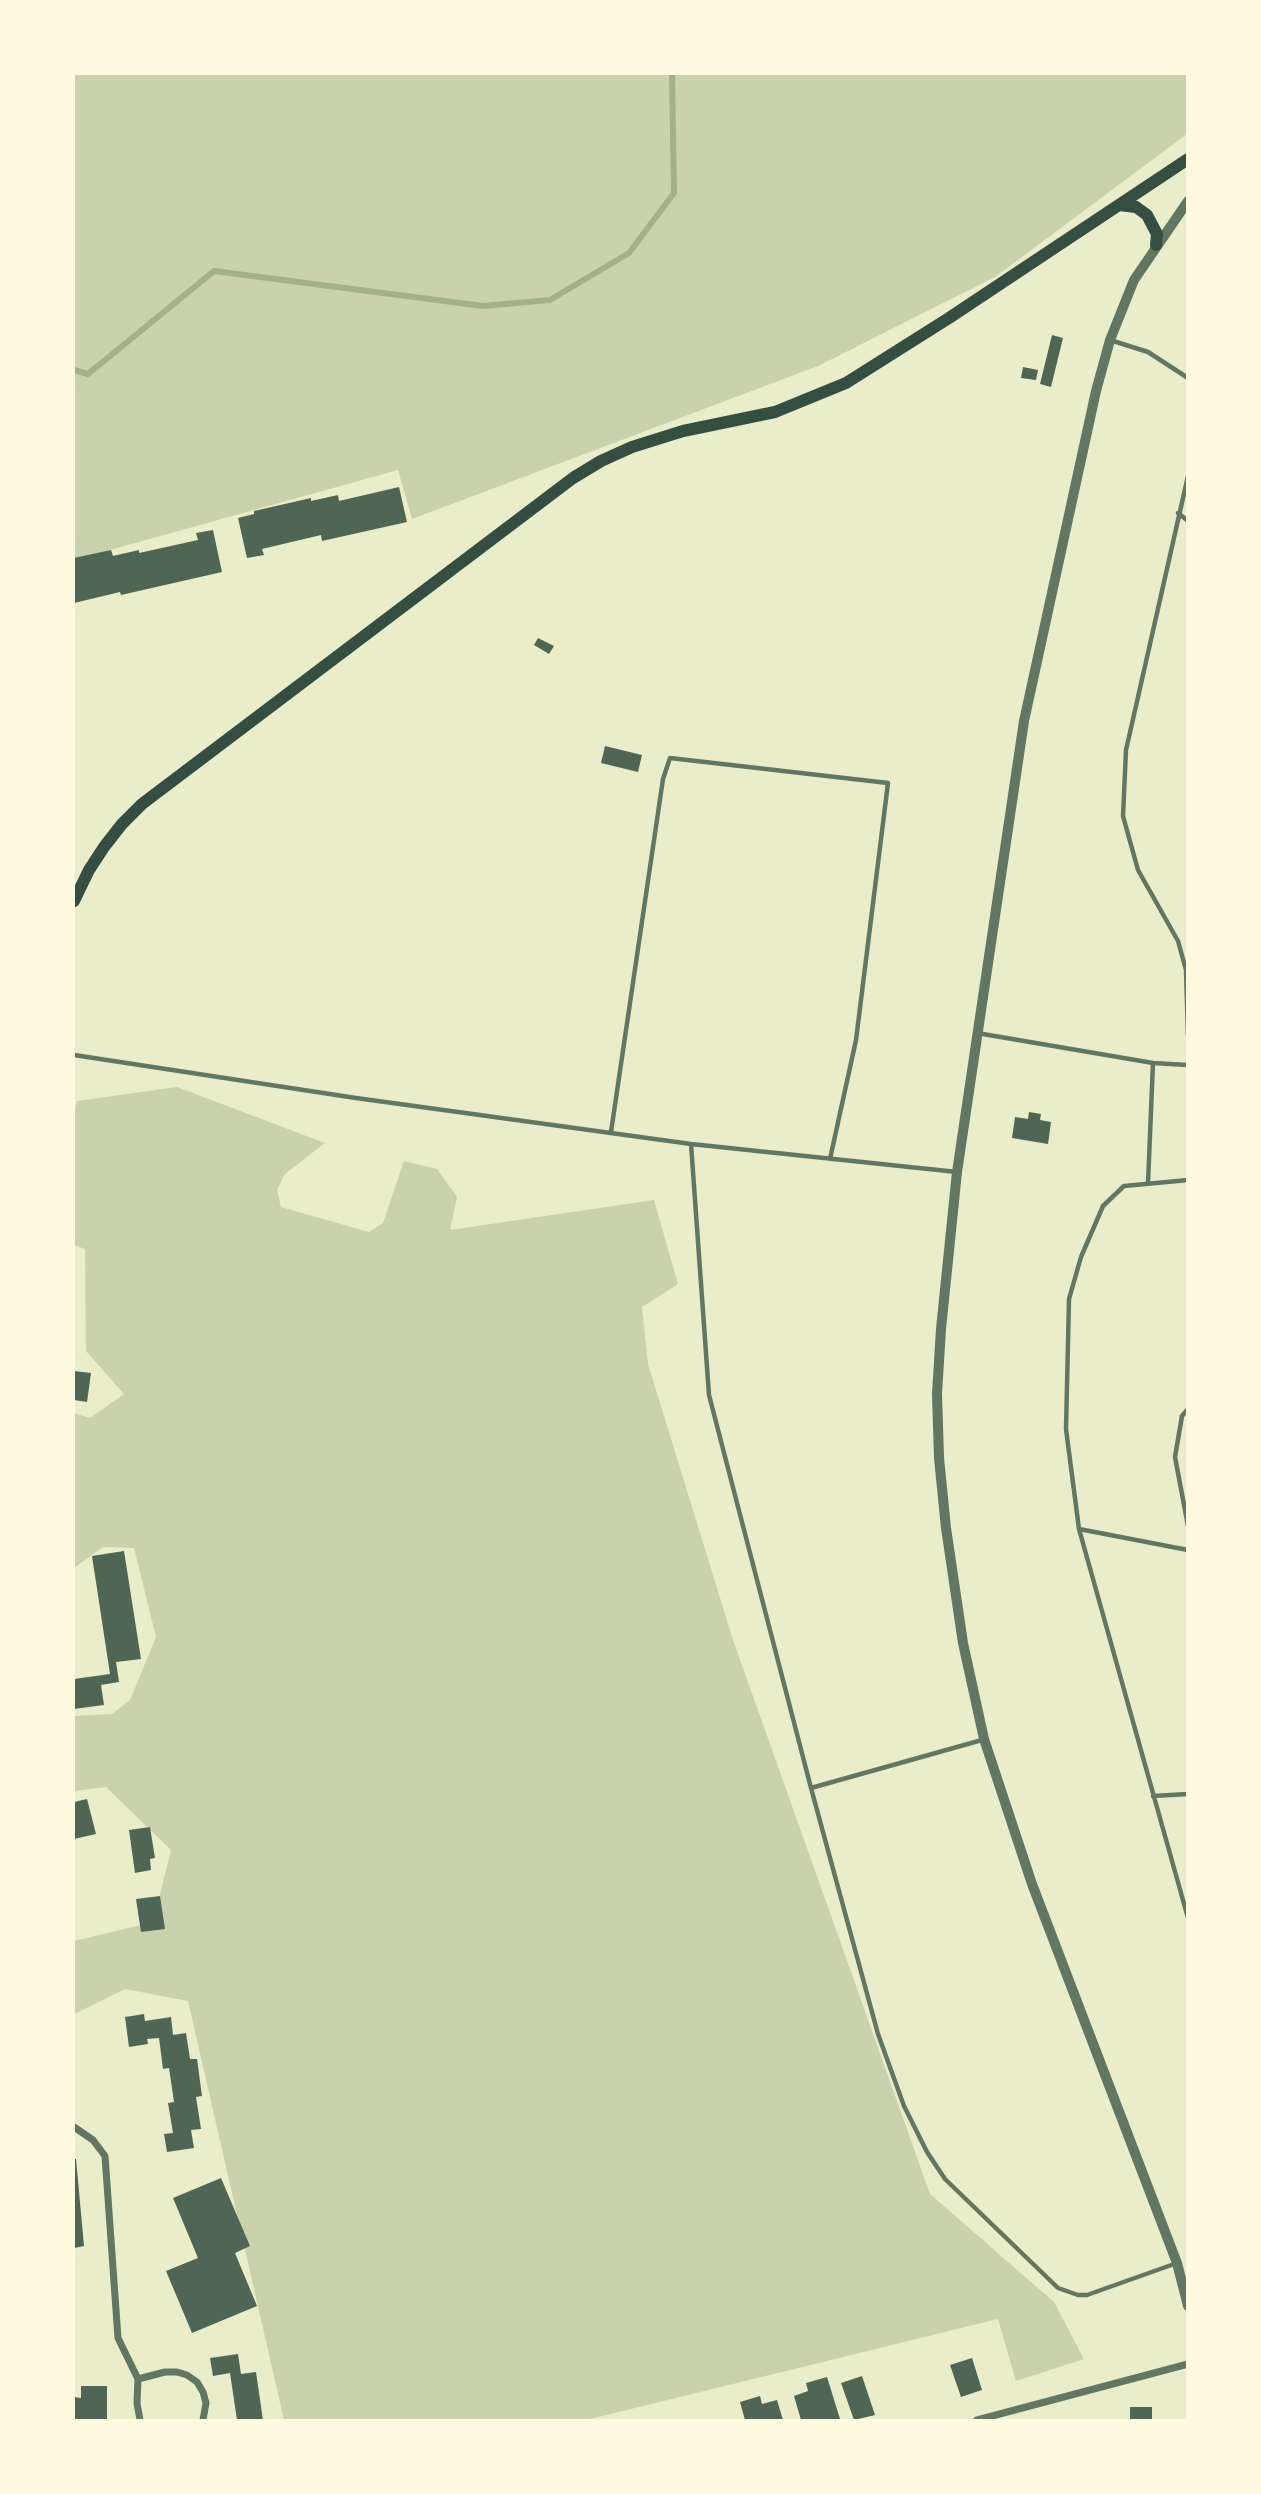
<!DOCTYPE html>
<html>
<head>
<meta charset="utf-8">
<style>
	body { margin:0 }
	#map { position:relative; width:1261px; height:2494px; overflow:hidden; background:#e9edc9; font-family:Quicksand,sans-serif }
	canvas { display:block }
	.frame { position:absolute; inset:0; border:75px solid #fefae0; pointer-events:none }
</style>
</head>
<body>
<div id="map">
<canvas width="1261" height="2494"></canvas>
<div class="frame"></div>
</div>
<script>
const c = document.querySelector('canvas').getContext('2d');
c.lineJoin = 'round';
function paint(path, color) {
  c.fillStyle = color;
  c.fill(path, 'evenodd');
}
function poly(rows) {
  const path = new Path2D();
  for (const r of rows) {
    path.moveTo(r[0], r[1]);
    for (let i = 2; i < r.length; i += 2) path.lineTo(r[i], r[i + 1]);
  }
  return path;
}
function stroke(path, color, width, dash) {
  c.strokeStyle = color;
  c.lineWidth = width;
  c.lineCap = dash ? 'butt' : 'round';
  c.setLineDash(dash || []);
  c.stroke(path);
}
paint(poly([
	[74,74,1187,74,1187,134,995,277,818,366,412,519,398,470,74,560],
	[177,1087,325,1143,285,1174,277,1190,281,1207,369,1232,383,1223,404,1161,437,1169,457,1197,450,1230,654,1200,678,1284,642,1307,648,1364,733,1640,930,2194,1054,2302,1084,2359,1016,2381,998,2319,586,2420,284,2420,188,2001,125,1989,74,2014,74,1941,153,1922,171,1850,106,1787,74,1791,74,1716,112,1714,130,1700,156,1637,134,1548,103,1547,74,1568,74,1413,90,1418,124,1394,86,1351,85,1249,74,1245,74,1110,77,1101]
]), '#cad2ad');
stroke(poly([
	[74,370,88,374,214,271,483,306,550,300,629,253,674,193,672,74]
]), '#a3b18a', 6);
paint(poly([
	[1052,335,1063,338,1051,387,1040,384],
	[1023,367,1038,370,1036,380,1021,378],
	[399,487,407,522,322,541,321,535,262,549,264,555,247,558,238,518,254,514,254,511,311,498,311,501,338,495,339,501],
	[213,530,222,572,121,595,120,592,74,603,74,558,111,550,113,556,139,550,139,553,198,540,196,533],
	[538,638,554,646,549,654,534,645],
	[605,746,642,755,638,772,601,763],
	[1029,1112,1041,1114,1040,1120,1051,1122,1048,1144,1012,1138,1015,1117,1028,1119],
	[74,1371,91,1373,87,1402,74,1400],
	[124,1551,141,1659,116,1662,119,1682,101,1685,104,1705,74,1709,74,1679,110,1674,92,1556],
	[87,1799,96,1834,74,1839,74,1802],
	[150,1827,155,1858,150,1859,151,1870,135,1873,129,1830],
	[160,1896,165,1929,141,1932,136,1899],
	[144,2014,145,2021,171,2017,173,2035,186,2033,190,2059,197,2059,202,2096,196,2097,201,2129,191,2130,194,2148,167,2152,164,2134,173,2133,168,2103,174,2102,169,2068,163,2069,159,2038,147,2039,148,2044,129,2047,125,2017],
	[74,2159,76,2159,84,2246,74,2248],
	[221,2178,250,2246,235,2253,257,2306,192,2333,166,2271,198,2258,173,2198],
	[238,2354,241,2374,256,2372,263,2420,237,2420,230,2373,213,2376,210,2358],
	[972,2358,982,2390,961,2397,950,2365],
	[862,2376,875,2415,854,2420,841,2383],
	[827,2377,840,2419,801,2420,794,2396,808,2391,806,2383],
	[81,2386,107,2386,107,2419,74,2420,74,2397,81,2398],
	[760,2396,762,2404,777,2400,783,2420,745,2420,740,2402],
	[1130,2407,1152,2407,1152,2420,1130,2420]
]), '#4f6655');
stroke(poly([
	[1110,340,1148,352,1188,378],
	[1188,476,1126,750,1123,816,1138,870,1178,941,1186,970,1188,1035],
	[1178,513,1188,521],
	[977,1033,1153,1063,1188,1065],
	[74,1055,356,1098,691,1144,957,1172],
	[611,1132,663,779,670,758,888,783,856,1040,830,1159],
	[691,1144,709,1395,811,1788,878,2034,904,2106,927,2152,945,2179,1058,2288,1078,2295,1087,2295,1177,2263],
	[1188,1180,1124,1186,1103,1206,1081,1257,1069,1299,1066,1429,1079,1529,1188,1918],
	[1148,1183,1153,1063],
	[1188,1409,1182,1416,1175,1457,1188,1526],
	[1079,1529,1188,1550],
	[811,1788,982,1740],
	[1153,1796,1188,1794]
]), '#617663', 4.5);
stroke(poly([
	[74,2127,93,2140,105,2156,118,2338,138,2379,137,2403,140,2420],
	[138,2379,165,2372,177,2372,187,2375,197,2382,203,2392,206,2403,203,2420],
	[977,2420,1188,2364]
]), '#617663', 7);
stroke(poly([
	[1188,201,1134,280,1110,340,1096,391,1024,721,957,1172,941,1329,937,1394,939,1458,946,1528,963,1643,984,1739,1032,1884,1177,2263,1188,2306]
]), '#617663', 10);
stroke(poly([
	[1119,205,1136,207,1147,215,1157,234,1156,245],
	[74,901,89,870,104,847,122,824,142,804,573,478,601,461,632,447,683,431,775,412,846,383,949,318,1188,159]
]), '#344e41', 12);
</script>
</body>
</html>
